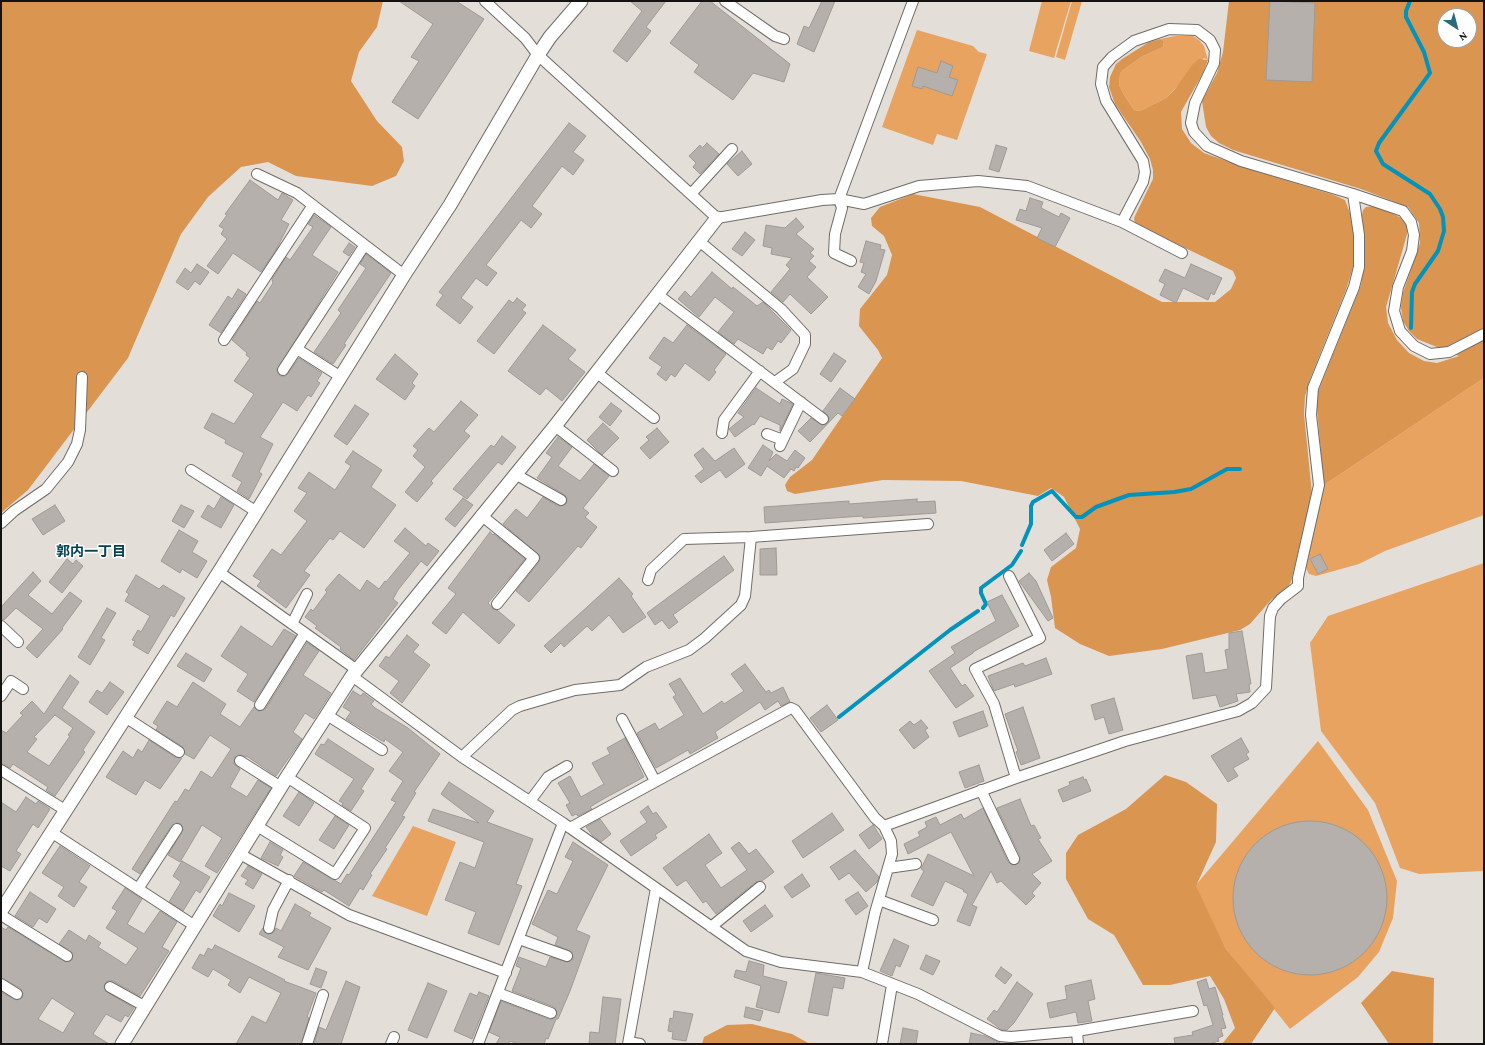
<!DOCTYPE html>
<html>
<head>
<meta charset="utf-8">
<style>
	body { margin:0 }
	#map { position:relative; width:1485px; height:1045px; overflow:hidden; background:#e4ded9; font-family:"Crimson Pro",serif }
	canvas { display:block }
	.frame { position:absolute; inset:0; border:2px solid #151311; pointer-events:none }
	.north { position:absolute; left:1437px; top:8px; width:40px; height:40px; box-sizing:border-box; background:#fff; border:1px solid #a1a1a0; border-radius:50%; rotate:144deg; font-size:11px; font-weight:700; line-height:16px; text-align:center; color:#151311 }
	.north::after { content:''; display:block; margin:auto; width:14px; height:18px; background:#2a6c7f; clip-path:polygon(50% 0,100% 100%,50% 72%,0 100%) }
</style>
</head>
<body>
<div id="map">
<canvas width="1485" height="1045"></canvas>
<div class="frame"></div>
<div class="north">N</div>
</div>
<script>
const c = document.querySelector('canvas').getContext('2d');
c.lineJoin = 'round';
function paint(path, color) {
  c.fillStyle = color;
  c.fill(path, 'evenodd');
}
function poly(rows) {
  const path = new Path2D();
  for (const r of rows) {
    if (r.length === 3) {
      path.moveTo(r[0] + r[2], r[1]);
      path.arc(r[0], r[1], r[2], 0, 2 * Math.PI);
      continue;
    }
    path.moveTo(r[0], r[1]);
    for (let i = 2; i < r.length; i += 2) path.lineTo(r[i], r[i + 1]);
  }
  return path;
}
function stroke(path, color, width, dash) {
  c.strokeStyle = color;
  c.lineWidth = width;
  c.lineCap = dash ? 'butt' : 'round';
  c.setLineDash(dash || []);
  c.stroke(path);
}
function write(font, color, halo, rows, align = 'center') {
  c.font = font + ' "Crimson Pro","Noto Sans JP",serif';
  c.lineWidth = 3;
  c.setLineDash([]);
  c.textBaseline = 'middle';
  c.strokeStyle = halo;
  c.fillStyle = color;
  for (const [text, x, y, turn = 0] of rows) {
    c.save();
    c.translate(x, y);
    c.rotate((+turn || 0) * Math.PI / 180);
    c.textAlign = isNaN(turn) ? turn : align;
    if (halo) c.strokeText(text, 0, 0);
    c.fillText(text, 0, 0);
    c.restore();
  }
}
paint(poly([
	[1042,1,1071,1,1054,58,1029,51],
	[1072,1,1082,1,1065,60,1056,57],
	[917,30,973,46,979,52,987,54,957,140,937,134,933,145,882,127],
	[1175,36,1193,36,1199,40,1204,46,1208,60,1204,58,1166,98,1140,111,1134,110,1124,95,1119,85,1120,74,1123,70,1143,56,1163,47,1164,41,1160,39],
	[1484,378,1484,515,1385,551,1359,564,1316,576,1309,574,1306,568,1324,485],
	[1484,563,1484,871,1419,874,1400,868,1375,803,1321,731,1310,643,1328,616],
	[1318,741,1368,810,1397,881,1393,918,1379,952,1358,977,1290,1029,1226,949,1195,886],
	[413,826,456,842,427,916,372,896]
]), '#e9a360');
paint(poly([
	[1,1,383,1,377,27,359,52,351,81,377,121,402,147,404,161,396,176,372,186,296,176,268,162,241,167,208,197,181,234,128,358,28,490,1,513],
	[1229,1,1484,1,1484,378,1324,485,1317,410,1317,394,1361,285,1365,260,1362,215,1363,210,1366,207,1373,206,1392,213,1401,218,1407,226,1407,234,1402,252,1386,307,1388,323,1397,340,1409,353,1424,361,1437,363,1459,356,1417,339,1409,331,1403,321,1401,307,1403,293,1420,243,1419,223,1408,207,1361,189,1233,150,1219,143,1211,136,1206,127,1202,101,1217,73,1223,52],
	[1445,16,1469,16,1469,40,1445,40],
	[1160,39,1164,41,1163,47,1143,56,1123,70,1120,74,1119,85,1124,95,1134,110,1140,111,1166,98,1175,89,1193,64,1199,59,1208,60,1203,73,1181,112,1182,129,1191,143,1204,153,1252,170,1334,195,1345,200,1353,221,1354,264,1346,290,1310,379,1305,396,1304,414,1312,494,1291,582,1288,587,1271,600,1250,624,1240,630,1162,649,1109,656,1080,644,1055,628,1051,597,1047,580,1051,567,1076,548,1080,529,1064,497,1051,488,1038,496,961,481,883,480,795,494,787,491,785,485,790,477,812,460,882,358,878,350,859,326,860,309,887,275,892,255,884,236,872,226,871,218,880,207,913,194,980,207,1162,302,1215,302,1231,289,1236,278,1233,271,1135,224,1134,218,1153,179,1153,170,1150,159,1141,142,1115,104,1109,87,1110,77,1116,64,1122,59,1149,42],
	[1165,775,1186,782,1217,804,1216,842,1196,886,1226,949,1275,1008,1251,1044,1222,1044,1235,1028,1224,999,1210,976,1170,985,1143,985,1114,935,1088,919,1066,879,1066,853,1078,835,1126,809],
	[1392,971,1434,978,1433,1044,1389,1044,1361,1003],
	[752,1024,792,1034,810,1044,702,1044,704,1037,727,1025]
]), '#da9551');
stroke(poly([
	[1410,1,1406,11,1406,17,1424,52,1430,73,1379,143,1376,151,1383,164,1430,194,1440,209,1443,217,1444,231,1438,251,1415,284,1412,292,1411,328],
	[1022,545,1031,524,1031,506,1033,502,1052,491,1076,517,1082,517,1096,507,1129,495,1174,492,1191,489,1227,469,1240,469],
	[983,608,986,604,981,593,981,588,1012,565,1021,551],
	[839,717,950,630,978,611]
]), '#0093bc', 4);
const building = poly([
	[399,1,456,1,484,19,418,119,392,102,419,61,411,57,433,24,399,1],
	[630,1,666,1,646,27,651,31,627,62,613,51,642,11,630,1],
	[702,1,710,1,790,64,784,82,753,73,733,100,694,72,699,65,670,43,702,1],
	[822,1,835,1,814,52,797,44,804,26,809,28,822,1],
	[1270,1,1315,3,1312,82,1266,80,1270,1],
	[941,61,953,66,949,77,958,80,952,96,923,86,922,89,912,86,918,67,937,73,941,61],
	[569,123,586,136,573,152,584,160,573,175,562,166,532,206,542,214,531,228,521,220,486,265,497,273,487,286,476,278,461,298,473,307,460,324,436,305,443,295,439,292,569,123],
	[707,143,719,154,700,174,693,167,696,163,689,156,700,145,702,148,707,143],
	[996,145,1007,148,999,172,989,169,996,145],
	[742,151,752,164,738,176,727,164,742,151],
	[250,180,278,200,282,193,293,200,281,220,289,224,276,250,261,272,233,253,218,274,207,266,227,239,221,234,224,229,219,226,227,215,225,214,250,180],
	[1030,198,1043,202,1041,208,1059,217,1061,213,1070,218,1055,247,1037,238,1042,228,1016,220,1020,209,1026,211,1030,198],
	[314,215,331,227,312,255,338,272,277,370,280,376,286,376,299,358,322,373,317,381,320,383,311,397,308,395,297,411,283,402,260,437,273,444,259,472,262,474,249,499,237,491,242,482,232,476,244,453,225,443,226,440,204,428,212,413,234,424,254,394,234,381,250,358,246,355,247,353,232,340,257,301,260,303,273,283,272,279,286,257,290,260,313,227,308,224,314,215],
	[796,218,804,227,796,234,814,249,810,253,814,256,809,261,816,267,807,277,828,297,811,314,790,294,783,302,771,292,790,269,786,265,792,258,771,254,772,248,763,246,766,225,785,228,796,218],
	[745,232,755,240,742,256,732,249,745,232],
	[866,241,881,245,880,249,885,250,876,281,869,294,858,287,866,274,861,272,864,263,860,262,866,241],
	[349,243,355,247,349,256,343,252,349,243],
	[366,254,391,273,357,324,344,344,346,345,333,364,314,352,341,313,338,310,366,268,360,264,366,254],
	[197,264,209,272,200,285,195,281,188,290,176,282,185,268,191,273,197,264],
	[1191,264,1222,278,1214,295,1211,293,1208,300,1183,288,1176,303,1160,295,1165,284,1159,281,1165,269,1185,278,1191,264],
	[712,272,732,289,733,287,757,306,763,302,791,330,781,343,778,341,772,350,767,347,763,354,738,339,734,344,718,332,734,312,715,297,699,317,678,299,685,291,691,297,712,272],
	[238,289,246,294,221,333,209,325,228,296,232,299,238,289],
	[517,298,526,305,522,310,526,313,494,354,477,341,509,300,513,303,517,298],
	[543,325,576,350,568,359,585,372,562,401,546,388,540,395,508,371,543,325],
	[687,325,726,354,714,370,716,372,709,381,685,363,675,377,671,374,666,381,657,374,662,367,649,358,664,337,673,343,687,325],
	[834,353,846,361,831,382,820,374,834,353],
	[395,354,418,374,412,383,415,386,405,400,376,379,395,354],
	[756,388,780,404,782,399,793,404,780,431,780,425,760,416,754,425,753,424,735,437,729,429,744,417,738,413,756,388],
	[840,388,855,399,842,416,838,413,810,442,798,431,811,418,822,425,828,423,829,417,823,411,840,388],
	[461,401,478,415,464,431,470,436,431,481,433,483,417,502,405,492,425,467,413,456,418,450,413,446,429,428,434,432,461,401],
	[611,403,622,411,610,426,599,417,611,403],
	[355,405,369,414,347,445,334,436,355,405],
	[603,423,619,438,602,455,587,440,603,423],
	[657,428,669,442,650,459,640,448,649,440,646,437,657,428],
	[502,436,516,447,502,465,498,462,467,499,453,489,491,445,494,447,502,436],
	[558,437,572,447,558,466,580,481,594,464,609,476,583,508,589,513,585,517,597,527,581,548,578,546,529,602,516,591,539,562,540,556,503,524,516,509,527,518,543,497,558,506,561,506,566,504,567,500,565,495,537,478,552,457,546,453,558,437],
	[763,445,773,452,769,461,776,454,787,461,795,450,805,458,798,468,796,467,794,471,791,469,784,478,767,466,761,476,748,468,763,445],
	[703,448,715,461,734,448,745,464,726,478,720,470,701,483,695,476,704,469,694,455,703,448],
	[353,451,382,470,371,487,396,505,364,548,340,531,333,540,330,538,304,571,310,575,286,608,257,586,261,581,253,576,272,549,281,555,307,521,294,511,307,493,298,488,309,472,335,490,351,466,345,462,353,451],
	[221,497,234,505,221,528,201,517,208,505,214,509,221,497],
	[463,498,473,505,455,527,445,519,463,498],
	[917,499,917,502,935,501,936,513,863,518,863,516,765,523,764,507,849,501,849,504,917,499],
	[55,505,65,521,43,535,32,519,55,505],
	[181,505,194,511,184,528,172,521,181,505],
	[405,528,426,546,428,543,439,551,427,566,421,561,398,590,393,599,398,603,354,660,340,649,341,647,315,628,317,626,305,617,311,609,313,611,327,592,325,590,339,574,360,591,367,580,379,589,385,581,386,582,410,553,394,541,405,528],
	[179,530,198,541,192,552,207,561,197,578,182,569,180,573,161,561,179,530],
	[490,532,493,535,494,534,525,559,488,603,493,609,497,610,515,625,499,644,463,612,446,634,432,623,456,594,448,588,490,532],
	[1066,533,1074,544,1052,561,1044,550,1066,533],
	[776,548,777,575,760,575,760,549,776,548],
	[1320,554,1328,569,1318,574,1310,559,1320,554],
	[724,556,734,570,673,615,678,622,669,629,662,620,655,625,647,613,724,556],
	[67,559,73,564,76,560,83,566,62,593,49,582,67,559],
	[33,572,41,581,28,595,52,614,70,592,82,601,62,628,63,629,37,658,26,648,43,629,16,608,4,620,1,620,1,607,33,572],
	[1029,573,1036,581,1053,618,1048,621,1019,581,1029,573],
	[136,575,159,589,163,585,185,598,174,617,171,615,148,654,133,645,135,641,132,640,138,630,141,632,150,616,125,601,129,594,126,592,136,575],
	[619,578,633,594,631,596,646,617,623,633,609,615,592,631,587,626,564,647,561,643,551,653,544,646,619,578],
	[1002,595,1019,626,973,652,973,653,950,668,962,686,965,684,974,696,956,708,929,671,955,653,951,647,996,621,987,602,1002,595],
	[107,608,116,613,101,638,105,640,90,665,78,657,107,608],
	[241,626,272,647,284,629,296,636,254,702,237,691,248,674,221,656,241,626],
	[1242,631,1251,684,1249,684,1250,692,1236,694,1238,701,1220,707,1216,695,1193,699,1186,656,1202,653,1205,673,1228,669,1225,650,1229,649,1229,633,1242,631],
	[407,635,419,645,413,652,430,665,402,703,390,693,399,681,379,666,386,656,389,658,407,635],
	[307,643,319,651,303,675,331,693,314,719,305,713,293,732,302,739,276,776,248,757,240,755,235,757,234,764,240,769,230,787,247,797,258,780,271,788,217,873,205,866,222,838,202,825,180,862,168,855,183,830,181,824,177,823,172,825,140,874,132,869,175,801,177,802,185,789,189,791,201,771,212,778,231,749,210,735,194,759,185,754,183,747,156,730,158,726,153,723,167,701,177,707,193,682,226,704,220,714,240,727,254,707,259,711,266,708,307,643],
	[186,653,212,669,204,682,177,666,186,653],
	[1046,658,1052,674,1015,687,1014,684,994,691,988,676,1023,663,1025,666,1046,658],
	[745,664,766,692,769,690,771,693,783,687,790,702,781,706,778,701,765,710,760,702,715,732,718,738,690,754,688,750,656,768,637,733,655,723,659,730,684,715,673,697,676,695,669,684,680,678,703,714,722,701,724,704,744,691,731,674,745,664],
	[70,675,79,682,62,708,95,732,83,750,85,752,55,796,46,790,48,787,13,764,10,768,1,764,1,730,6,733,23,715,20,713,32,701,44,714,70,675],
	[55,715,73,728,68,735,70,736,49,766,27,752,37,739,34,737,55,715],
	[110,682,124,692,107,715,89,702,97,690,102,693,110,682],
	[353,691,361,696,363,693,374,701,371,704,375,708,408,728,440,754,414,792,416,793,402,816,405,817,385,848,387,849,370,874,372,875,363,890,360,888,349,906,324,890,322,892,294,876,303,862,341,884,347,874,349,875,396,802,391,800,403,781,389,771,403,752,385,739,384,742,346,719,351,712,343,707,353,691],
	[1114,698,1123,730,1109,734,1104,717,1095,720,1091,705,1114,698],
	[827,705,838,720,821,732,810,718,827,705],
	[1023,707,1040,758,1021,765,1016,752,1018,751,1005,714,1023,707],
	[983,711,988,726,959,737,953,722,983,711],
	[921,720,928,728,925,730,929,737,914,749,899,730,910,721,914,725,921,720],
	[625,738,644,777,605,798,590,807,592,809,578,816,576,814,572,816,566,805,570,803,558,783,570,776,581,797,604,784,592,763,610,754,607,748,625,738],
	[1241,738,1249,752,1246,754,1249,759,1233,768,1238,776,1228,782,1211,756,1241,738],
	[328,739,374,769,361,789,364,791,351,811,342,805,343,803,339,801,354,779,315,754,321,744,324,745,328,739],
	[149,740,175,757,182,758,160,789,145,780,136,795,106,777,123,751,133,758,138,749,142,752,149,740],
	[979,765,984,781,965,788,959,772,979,765],
	[1083,777,1084,780,1086,779,1091,791,1063,802,1058,790,1070,785,1069,782,1083,777],
	[449,782,494,811,487,822,533,839,516,884,522,886,499,945,468,933,476,912,445,900,460,862,475,868,484,842,428,821,433,809,479,823,441,794,449,782],
	[299,792,314,803,299,826,283,816,299,792],
	[26,797,36,804,38,801,50,809,38,828,33,824,16,851,21,854,10,871,1,866,1,802,16,812,26,797],
	[1020,799,1031,826,1034,825,1041,838,1038,839,1052,861,1032,874,1041,883,1032,893,1035,896,1026,905,1001,881,997,883,991,871,972,905,977,907,970,926,957,921,968,894,963,891,964,890,945,881,933,906,911,896,924,871,921,869,928,854,974,876,951,832,908,854,904,844,920,836,918,832,927,827,925,822,936,817,940,825,961,814,964,819,983,808,1008,862,1013,865,1019,863,1020,856,997,808,1020,799],
	[648,806,653,814,656,812,667,827,655,835,657,838,631,856,620,841,647,822,640,812,648,806],
	[832,813,844,830,803,858,792,841,832,813],
	[335,816,349,825,334,849,319,840,335,816],
	[600,819,611,834,601,842,593,836,586,827,600,819],
	[1310,898,77],
	[873,825,882,839,869,849,859,835,873,825],
	[709,834,722,853,705,865,721,888,747,870,731,848,739,842,749,854,756,849,774,872,762,881,756,882,716,914,706,901,703,903,686,880,677,886,663,868,709,834],
	[270,842,283,850,280,855,283,857,278,866,261,858,270,842],
	[573,842,608,865,576,930,590,936,570,991,558,1019,556,1019,548,1039,546,1038,544,1044,518,1044,510,1041,508,1044,496,1044,500,1037,489,1032,501,1001,549,1019,552,1019,557,1016,557,1012,554,1007,512,991,521,968,516,966,519,957,546,967,550,957,568,962,573,959,572,952,555,945,558,937,532,924,548,890,557,894,573,861,565,857,573,842],
	[60,846,90,866,79,882,87,887,74,907,58,896,64,887,42,873,60,846],
	[855,850,879,877,877,882,866,892,849,873,839,880,830,867,855,850],
	[182,861,210,877,200,893,196,890,183,911,169,902,181,882,173,876,182,861],
	[248,866,262,874,253,889,245,884,248,880,241,876,248,866],
	[802,874,810,886,792,898,784,887,802,874],
	[125,888,142,899,127,924,144,934,160,911,177,922,162,947,169,951,140,996,113,981,107,981,105,984,104,987,107,992,134,1008,128,1017,125,1015,121,1022,106,1014,93,1034,109,1044,1,1044,1,992,16,1000,22,998,23,994,20,988,1,978,1,927,6,930,8,927,66,962,72,960,73,953,59,944,69,930,86,941,89,935,101,943,98,947,126,965,138,948,106,928,117,911,112,908,125,888],
	[52,998,75,1013,63,1033,38,1019,52,998],
	[30,892,56,909,47,923,39,918,33,927,15,916,30,892],
	[858,892,868,906,856,915,845,900,858,892],
	[229,893,255,906,239,932,213,916,220,904,222,906,229,893],
	[295,904,311,913,309,916,331,928,308,970,278,957,284,947,259,934,263,928,264,932,268,934,273,933,276,928,281,931,295,904],
	[765,905,773,916,751,932,743,921,765,905],
	[894,939,909,946,900,967,896,965,892,976,880,971,894,939],
	[215,945,285,980,284,981,316,993,307,1017,309,1018,301,1044,236,1044,252,1016,266,1023,281,993,249,977,240,993,228,985,231,980,213,969,208,977,192,968,200,954,204,956,208,948,212,950,215,945],
	[926,955,940,961,933,975,920,969,926,955],
	[749,961,764,965,763,976,787,982,779,1013,756,1007,761,986,734,977,736,970,746,972,749,961],
	[1001,967,1012,975,1005,984,995,976,1001,967],
	[316,968,327,972,321,988,310,984,316,968],
	[816,973,845,978,843,989,833,987,828,1016,808,1012,816,973],
	[1206,979,1209,989,1215,987,1223,1015,1222,1015,1226,1028,1221,1029,1223,1036,1218,1038,1219,1041,1209,1044,1175,1044,1174,1038,1193,1035,1192,1032,1213,1025,1207,1005,1204,1006,1197,982,1206,979],
	[1091,980,1095,999,1088,1001,1092,1021,1078,1023,1076,1012,1050,1018,1047,1003,1067,999,1065,986,1091,980],
	[346,981,360,987,341,1044,314,1044,319,1027,326,1030,346,981],
	[1017,982,1033,994,1014,1023,1007,1030,1002,1030,987,1019,994,1010,997,1012,1017,982],
	[428,983,447,991,427,1038,408,1030,428,983],
	[479,992,489,996,472,1039,454,1031,470,993,477,996,479,992],
	[603,997,621,999,615,1044,589,1044,590,1032,599,1033,603,997],
	[746,1007,763,1011,760,1021,744,1017,746,1007],
	[674,1011,693,1014,686,1041,672,1039,673,1032,668,1031,670,1018,673,1019,674,1011],
	[903,1028,918,1031,916,1044,900,1044,903,1028],
	[971,1033,985,1036,1002,1044,969,1044,971,1033]
]);
paint(building, '#b5b0ab');
stroke(building, '#9f9a95', 1);
const minor = poly([
	[485,1,525,38,538,55,717,218,822,200,839,199,864,204,919,186,978,181,1027,186,1122,222,1143,182,1145,172,1143,161,1106,101,1101,84,1103,67,1112,57,1134,41,1169,29,1197,30,1210,40,1215,50,1214,63,1195,103,1191,123,1194,132,1207,146,1241,161,1353,194,1403,211,1411,222,1414,235,1412,251,1398,287,1394,311,1400,331,1414,346,1430,354,1449,352,1484,334],
	[725,1,775,36,784,39],
	[257,174,297,193,404,275],
	[691,194,732,149],
	[1122,222,1182,253],
	[699,241,781,309,805,335,805,344,793,369,775,382],
	[851,261,834,253,835,234,842,208,839,199,913,1],
	[657,294,823,419],
	[224,340,313,205],
	[297,349,341,377],
	[283,370,364,246],
	[596,372,654,418],
	[555,426,613,471],
	[722,433,724,420,760,371],
	[767,434,783,440],
	[780,446,801,402],
	[191,470,257,512],
	[515,474,561,500],
	[481,515,534,558,497,604],
	[1,523,14,511,46,489,68,462,77,444,80,430,82,377],
	[219,572,357,670],
	[1009,576,1040,638,975,669,994,704,1016,778],
	[648,580,651,570,684,539,751,537,928,524],
	[292,624,307,594],
	[1,626,18,642],
	[352,676,462,757,563,823,746,951,781,962,862,972,918,994,1000,1036,1011,1037,1077,1031,1078,1044],
	[1,696,11,681,23,689],
	[260,705,305,633],
	[327,715,382,750],
	[125,717,179,752],
	[622,719,655,781],
	[462,757,512,710,520,706,575,690,620,685,646,667,689,650,705,638,741,605,745,596,751,537],
	[240,761,281,787],
	[1,770,65,810],
	[981,790,1014,859],
	[530,801,548,777,567,766],
	[257,826,335,874,365,828,287,777],
	[570,828,791,708,795,710,875,818,884,826],
	[51,832,195,926],
	[240,854,349,915,506,973],
	[888,868,916,864],
	[138,889,177,829],
	[879,900,933,920],
	[1,915,67,956],
	[711,927,760,887],
	[269,928,273,910,289,880],
	[519,939,567,956],
	[862,972,875,913,892,854,891,841,884,826,1016,778,1125,741,1238,711,1252,703,1266,688,1270,616,1273,608,1281,599,1298,586,1298,578,1319,485,1311,415,1313,388,1354,287,1359,267,1359,235,1353,194],
	[1,984,17,994],
	[110,987,146,1007],
	[498,993,551,1013],
	[1077,1031,1193,1011],
	[629,1042,640,1044],
	[307,1044,323,995],
	[391,1044,394,1037],
	[478,1044,563,823],
	[628,1044,656,888],
	[882,1044,892,985]
]);
const tertiary = poly([
	[1,911,219,572,404,275,450,205,538,55,550,37,581,1],
	[122,1044,287,777,352,676,555,426,717,218]
]);
stroke(minor, '#706c68', 12);
stroke(tertiary, '#706c68', 15);
stroke(minor, '#fff', 10);
stroke(tertiary, '#fff', 13);
write('bold 14px', '#04404e', '#fff', [
	["郭内一丁目",91,552]
]);
</script>
</body>
</html>
